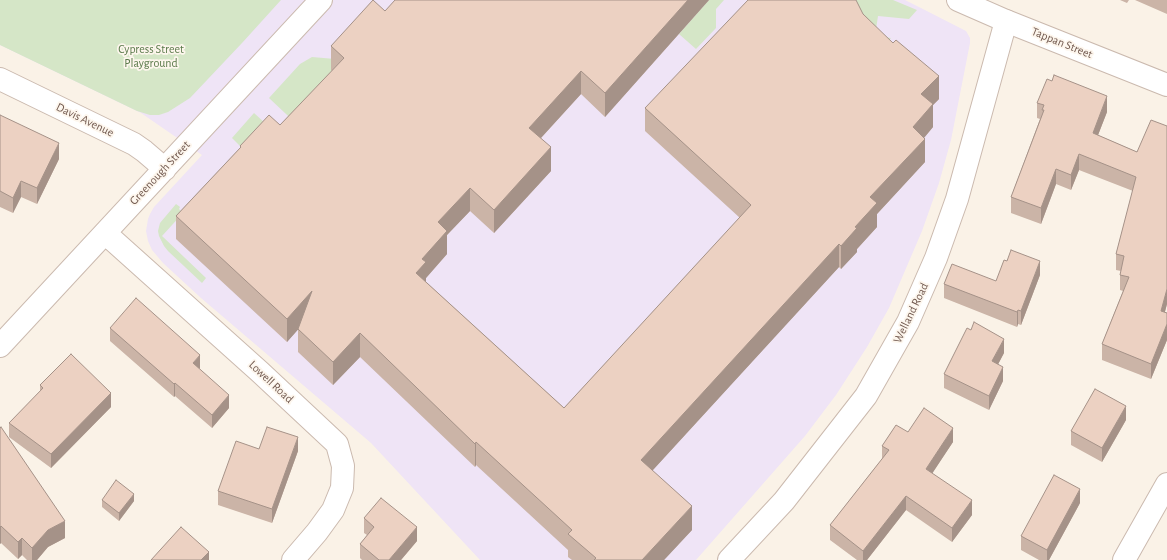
<!DOCTYPE html>
<html>
<head>
<meta charset="utf-8">
<style>
	body { margin:0 }
	canvas { display:block; background:#faf2e7 }
</style>
</head>
<body>
<canvas width="1167" height="560"></canvas>
<script>
const c = document.querySelector('canvas').getContext('2d');
c.lineJoin = 'round';
function paint(path, color) {
  c.fillStyle = color;
  c.fill(path, 'evenodd');
}
function poly(rows) {
  const path = new Path2D();
  for (const r of rows) {
    path.moveTo(r[0], r[1]);
    for (let i = 2; i < r.length; i += 2) path.lineTo(r[i], r[i + 1]);
  }
  return path;
}
function stroke(path, color, width, dash) {
  c.strokeStyle = color;
  c.lineWidth = width;
  c.lineCap = dash ? 'butt' : 'round';
  c.setLineDash(dash || []);
  c.stroke(path);
}
function write(font, color, halo, rows, align = 'center') {
  c.font = font + ' "Alegreya Sans",sans-serif';
  c.lineWidth = 3.5;
  c.setLineDash([]);
  c.textBaseline = 'middle';
  c.strokeStyle = halo;
  c.fillStyle = color;
  for (const [text, x, y, turn = 0] of rows) {
    c.save();
    c.translate(x, y);
    c.rotate((+turn || 0) * Math.PI / 180);
    c.textAlign = isNaN(turn) ? turn : align;
    if (halo) c.strokeText(text, 0, 0);
    c.fillText(text, 0, 0);
    c.restore();
  }
}
paint(poly([
	[0,0,905,0,919,7,966,31,970,38,970,43,951,140,939,183,922,231,889,308,867,347,836,395,805,436,696,560,480,560,371,443,201,298,163,263,152,250,148,241,146,231,148,219,150,214,154,207,202,155,141,113,0,45]
]), '#efe4f6');
paint(poly([
	[0,0,281,0,242,43,190,98,168,112,159,115,150,115,137,111,0,45],
	[709,0,724,0,716,9,716,28,696,49,679,34],
	[836,0,893,0,917,10,909,19,878,16,875,36,891,38,878,52],
	[312,57,335,59,344,82,387,209,269,98,300,64],
	[254,113,374,223,250,156,232,138],
	[176,204,180,207,179,209,183,213,162,236,206,278,202,283,168,251,164,246,159,236,158,231,160,223]
]), '#d5e6c7');
const minor = poly([
	[0,79,134,144,144,151,165,169],
	[105,233,260,372,337,444,343,466,342,488,333,510,317,532,293,560],
	[0,346,321,0],
	[729,560,784,501,866,396,908,322,936,258,957,199,1006,21]
]);
const tertiary = poly([
	[958,0,1006,21,1167,85],
	[1124,560,1167,484]
]);
stroke(minor, '#cbbaaf', 24);
stroke(tertiary, '#cbbaaf', 24);
stroke(minor, '#fff', 22);
stroke(tertiary, '#fff', 22);
paint(poly([
	[709,0,605,117,581,94,541,138,551,171,494,233,470,211,447,235,447,254,426,278,426,282,564,408,740,218,645,131,645,108,863,14,939,99,933,105,933,127,924,138,925,162,877,214,877,227,857,249,857,252,841,269,839,267,652,471,692,530,664,560,572,560,568,557,568,550,476,465,475,467,360,357,333,385,298,352,298,329,287,342,176,239,176,216,240,148,240,146,280,125,332,71,331,70,331,46,385,11],
	[1120,0,1129,0,1127,3],
	[1135,0,1167,0,1167,14],
	[1037,103,1107,112,1098,135,1137,152,1167,126,1167,304,1165,312,1167,313,1167,340,1151,379,1102,360,1102,344,1123,291,1120,290,1120,275,1121,271,1116,270,1116,254,1133,191,1079,170,1071,190,1056,184,1041,224,1011,213,1011,197,1040,119,1037,118],
	[0,115,59,159,37,204,21,197,13,213,0,207],
	[1040,275,1021,325,1018,324,1017,327,944,298,944,284,996,281],
	[110,328,200,368,199,368,229,408,212,428,175,396,174,397,110,341],
	[1004,353,998,364,1003,381,989,410,944,388,944,374],
	[40,385,111,407,51,468,9,437,9,423,40,392],
	[1126,420,1102,462,1071,445,1071,431],
	[0,428,65,538,48,547,37,560,27,560,22,555,18,559,1,543,0,544],
	[908,432,953,442,932,473,972,515,952,542,906,510,867,560,857,560,830,540,830,525,882,459,882,446],
	[259,449,298,451,272,523,218,505,218,491],
	[102,500,134,501,119,521,102,507],
	[1080,503,1049,560,1039,560,1021,550,1021,536],
	[364,518,417,541,401,560,362,560,360,558,360,544,367,535,364,533]
]), '#cbb4a7');
paint(poly([
	[688,0,709,0,605,117,605,93],
	[581,71,581,94,529,151,529,128],
	[939,76,939,99,933,105,933,127,913,151,913,127,921,94],
	[1107,96,1107,112,1093,148,1093,133],
	[925,139,925,162,877,214,877,227,857,249,857,252,841,269,841,246,855,227,870,197],
	[59,143,59,159,37,204,37,188],
	[551,147,551,171,494,233,494,210],
	[1079,154,1079,170,1071,190,1071,175],
	[1056,169,1056,184,1041,224,1041,208],
	[21,181,21,197,13,213,13,198],
	[470,188,470,211,447,235,447,254,426,278,426,285,416,273,438,222],
	[839,244,839,267,641,483,641,460],
	[1040,261,1040,275,1021,325,1021,311],
	[1167,289,1167,304,1161,326,1161,311],
	[312,291,312,314,287,342,287,319],
	[1018,310,1018,324,1017,327,1017,312],
	[1167,324,1167,340,1151,379,1151,364],
	[360,333,360,357,333,385,333,362],
	[1004,339,1004,353,992,376,992,361],
	[200,355,200,368,193,376,193,363],
	[1003,367,1003,381,989,410,989,396],
	[175,383,175,396,174,397,174,384],
	[111,393,111,407,51,468,51,454],
	[229,395,229,408,212,428,212,415],
	[1126,406,1126,420,1102,462,1102,448],
	[953,428,953,442,926,483,926,469],
	[298,437,298,451,272,523,272,509],
	[476,442,476,465,475,467,475,444],
	[1080,489,1080,503,1049,560,1047,560,1047,550],
	[134,494,134,501,119,521,119,513],
	[906,496,906,510,867,560,863,560,863,551],
	[972,500,972,515,952,542,952,528],
	[692,506,692,530,664,560,642,560],
	[65,521,65,538,48,547,37,560,32,560,32,548,48,530],
	[1,526,1,543,0,544,0,527],
	[417,527,417,541,401,560,389,560],
	[22,538,22,555,18,559,18,542],
	[209,552,209,560,201,560]
]), '#a59288');
const building = poly([
	[373,0,385,11,395,0,688,0,605,93,581,71,529,128,551,147,494,210,470,188,438,222,447,231,422,259,426,262,416,273,564,408,751,205,645,108,748,0,856,0,863,14,893,43,896,40,939,76,921,94,933,104,913,127,925,139,870,197,877,203,855,227,857,228,841,246,839,244,641,460,692,506,642,560,594,560,596,558,568,534,572,530,476,442,475,444,360,333,333,362,298,329,312,291,287,319,176,216,241,147,240,146,269,115,280,125,344,58,331,46,373,0],
	[1054,75,1107,96,1093,133,1137,152,1151,120,1167,126,1167,289,1161,311,1167,313,1167,324,1151,364,1102,344,1129,277,1120,275,1124,256,1116,254,1136,177,1079,154,1071,175,1056,169,1041,208,1011,197,1044,110,1042,110,1044,105,1037,103,1047,79,1052,81,1054,75],
	[0,115,59,143,37,188,21,181,13,198,0,191,0,115],
	[1011,250,1040,261,1021,311,1018,310,1017,312,944,284,952,264,996,281,1004,260,1007,261,1011,250],
	[136,298,200,355,193,363,229,395,212,415,175,383,174,384,110,328,136,298],
	[974,322,1004,339,992,361,1003,367,989,396,944,374,967,328,971,330,974,322],
	[71,354,111,393,51,454,9,423,43,388,40,385,71,354],
	[1095,389,1126,406,1102,448,1071,431,1095,389],
	[924,408,953,428,926,469,972,500,952,528,906,496,863,551,830,525,889,450,882,446,896,425,908,432,924,408],
	[1,427,65,521,48,530,32,548,22,538,18,542,1,526,0,527,0,428,1,427],
	[267,427,298,437,272,509,218,491,236,441,259,449,267,427],
	[1054,475,1080,489,1047,550,1021,536,1054,475],
	[116,480,134,494,119,513,102,500,116,480],
	[381,498,417,527,389,560,379,560,360,544,374,527,364,518,381,498],
	[181,527,209,552,201,560,151,560,181,527]
]);
paint(building, '#ecd1c2');
stroke(building, '#a59288', 1);
write('12px', '#71594f', '#fdf6ed', [
	["Tappan Street",1062,43,22],
	["Davis Avenue",85,120,26],
	["Greenough Street",160,173,-47],
	["Welland Road",911,313,-64],
	["Lowell Road",271,382,43]
]);
write('12px', '#5b7a4b', '#fdf6ed', [
	["Cypress Street",151,49],
	["Playground",151,63]
]);
</script>
</body>
</html>
